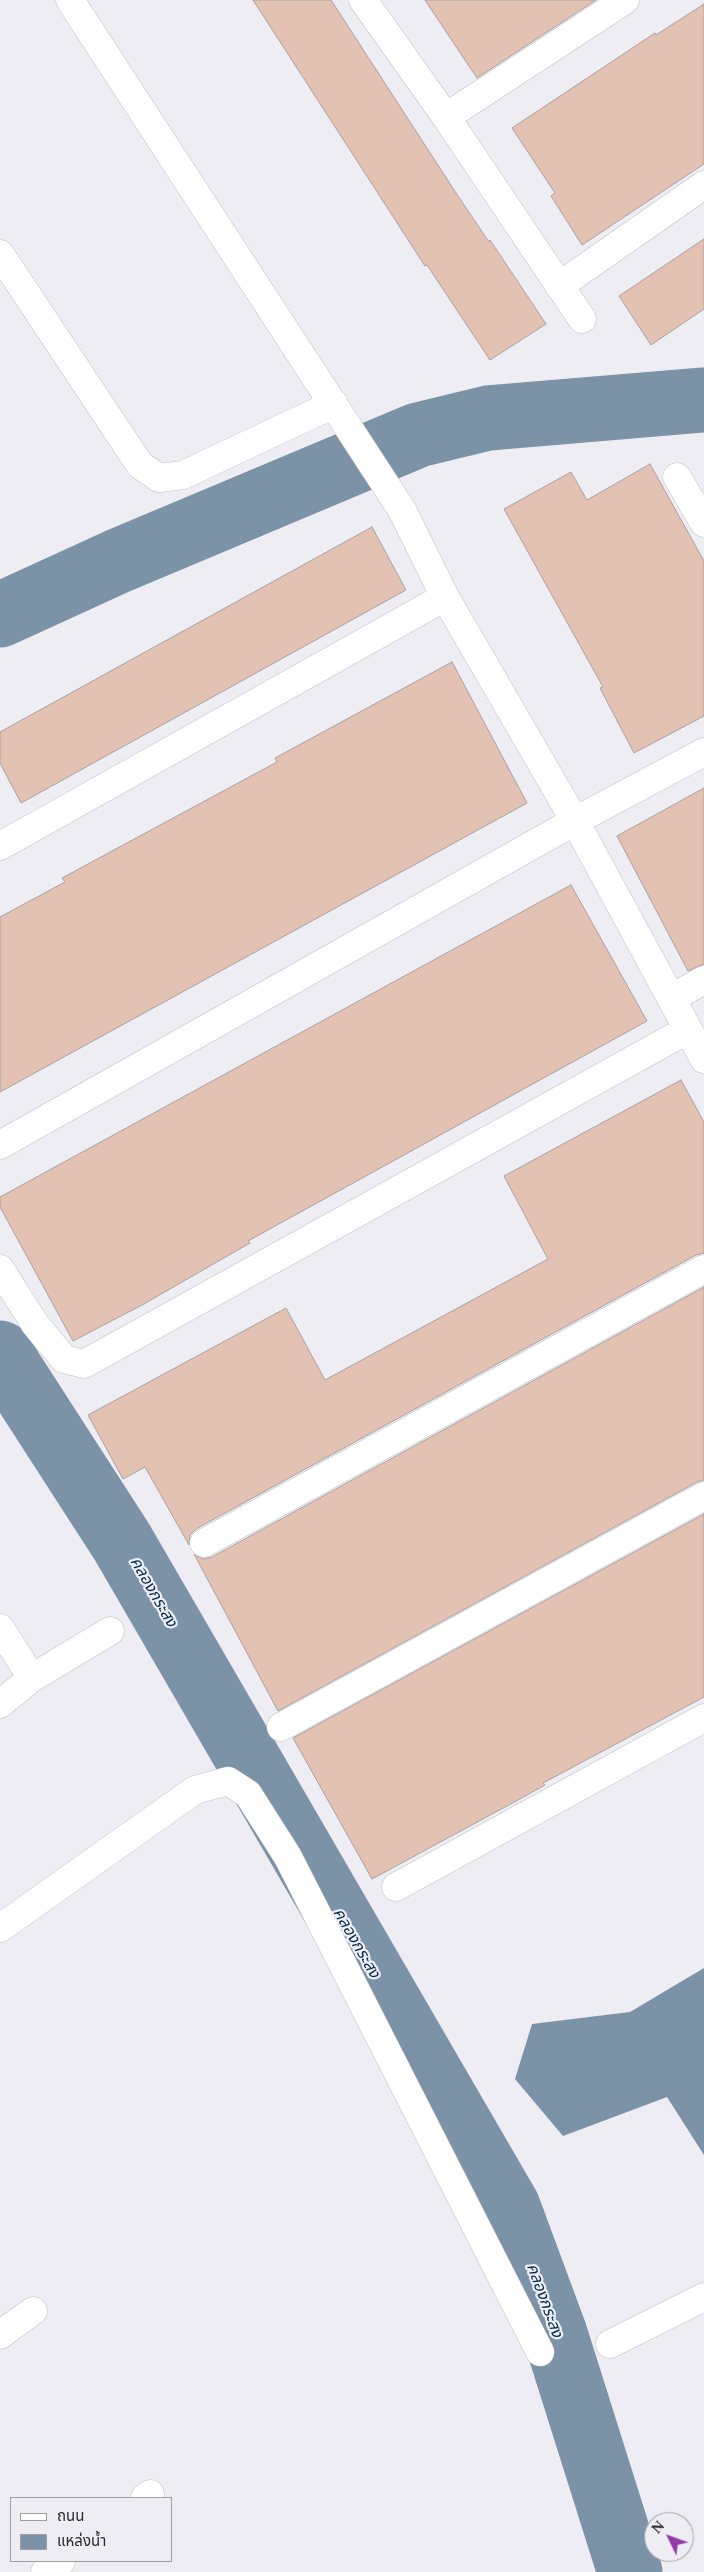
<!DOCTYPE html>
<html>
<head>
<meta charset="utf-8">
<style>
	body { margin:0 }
	#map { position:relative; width:704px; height:2572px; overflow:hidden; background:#ededf3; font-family:Spectral,"Noto Sans Thai",serif }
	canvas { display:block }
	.legend { position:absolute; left:10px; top:2497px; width:162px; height:65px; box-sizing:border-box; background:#ededf3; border:1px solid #9f9fa3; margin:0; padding:6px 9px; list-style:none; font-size:15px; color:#29292b }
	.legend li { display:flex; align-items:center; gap:10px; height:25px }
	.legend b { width:25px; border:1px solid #9f9fa3 }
	.north { position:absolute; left:644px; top:2512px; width:50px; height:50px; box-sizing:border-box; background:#ededf3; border:1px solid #9f9fa3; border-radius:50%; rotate:312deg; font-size:14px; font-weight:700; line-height:20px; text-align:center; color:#29292b }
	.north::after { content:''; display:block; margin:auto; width:18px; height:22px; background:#933ca8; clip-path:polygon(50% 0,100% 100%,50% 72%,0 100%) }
</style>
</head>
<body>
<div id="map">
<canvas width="704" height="2572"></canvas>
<ul class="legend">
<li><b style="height:6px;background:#fff"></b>ถนน</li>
<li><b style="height:14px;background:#7b92a7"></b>แหล่งน้ำ</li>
</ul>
<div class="north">N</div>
</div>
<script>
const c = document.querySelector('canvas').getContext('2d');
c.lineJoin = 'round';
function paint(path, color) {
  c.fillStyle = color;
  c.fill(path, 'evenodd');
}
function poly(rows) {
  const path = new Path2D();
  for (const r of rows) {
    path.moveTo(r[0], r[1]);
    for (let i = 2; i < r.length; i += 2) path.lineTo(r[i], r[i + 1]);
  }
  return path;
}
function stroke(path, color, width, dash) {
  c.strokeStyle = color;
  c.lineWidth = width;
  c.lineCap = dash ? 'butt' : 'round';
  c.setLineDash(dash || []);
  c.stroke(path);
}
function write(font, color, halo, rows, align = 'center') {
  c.font = font + ' Spectral,"Noto Sans Thai",serif';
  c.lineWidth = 4.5;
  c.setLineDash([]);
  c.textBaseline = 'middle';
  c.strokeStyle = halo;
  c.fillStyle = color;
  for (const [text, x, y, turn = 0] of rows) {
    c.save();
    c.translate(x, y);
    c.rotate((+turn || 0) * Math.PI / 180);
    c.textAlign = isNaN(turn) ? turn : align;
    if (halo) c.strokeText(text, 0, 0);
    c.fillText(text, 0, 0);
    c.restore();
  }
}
paint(poly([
	[704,1968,704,2155,667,2097,563,2136,515,2079,532,2024,630,2012]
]), '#7b92a7');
stroke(poly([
	[0,615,118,561,418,435,488,418,704,400],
	[0,1353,122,1542,508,2207,555,2334,630,2572]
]), '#7b92a7', 65);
const building = poly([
	[253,0,331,0,456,193,489,242,490,240,546,324,490,360,427,265,425,266,253,0],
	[425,0,596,0,477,78,425,0],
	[704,4,704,164,582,245,551,196,555,193,512,128,655,33,656,35,704,4],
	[704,239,704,309,651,345,619,296,704,239],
	[650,464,704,561,704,716,634,753,600,688,603,687,504,509,571,472,587,500,650,464],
	[372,527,406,590,21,803,0,763,0,732,372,527],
	[452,662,527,803,0,1092,0,917,65,882,62,878,277,762,275,758,452,662],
	[704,788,704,964,688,971,617,836,704,788],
	[571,885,647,1021,248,1241,250,1243,142,1305,73,1341,0,1207,0,1197,571,885],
	[681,1080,704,1122,704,1253,696,1255,196,1529,190,1535,189,1545,145,1467,123,1479,88,1415,286,1308,325,1380,548,1259,504,1176,681,1080],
	[704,1287,704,1480,697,1482,278,1711,194,1554,203,1559,212,1557,704,1287],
	[704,1514,704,1697,543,1783,545,1785,518,1800,372,1879,293,1738,704,1514]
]);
paint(building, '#e3c2b4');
stroke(building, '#a8a29f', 1);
const minor = poly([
	[70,0,402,510,445,597,575,821,704,1059],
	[363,0,446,117,582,319],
	[446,117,625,0],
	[0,254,140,465,159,478,183,475,334,404],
	[559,286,704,185],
	[677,477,704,523],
	[0,846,445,597],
	[672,998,704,980],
	[0,1145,575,821,704,752],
	[0,1269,35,1324,64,1359,84,1364,687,1030],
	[204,1543,704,1269],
	[0,1628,32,1678],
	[0,1704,32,1678,110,1631],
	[281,1727,704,1496],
	[396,1887,704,1718],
	[0,1928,195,1790,228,1781,248,1794,288,1857,540,2352],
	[0,2335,33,2311],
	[610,2344,704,2297],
	[145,2498,150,2494],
	[45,2572,61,2561]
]);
stroke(minor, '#c0c0c6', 29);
stroke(minor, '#fff', 28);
write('italic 16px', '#032b4a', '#ededf3', [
	["คลองกระสง",152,1593,60],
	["คลองกระสง",355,1944,60],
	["คลองกระสง",543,2301,70]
]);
</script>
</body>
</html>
